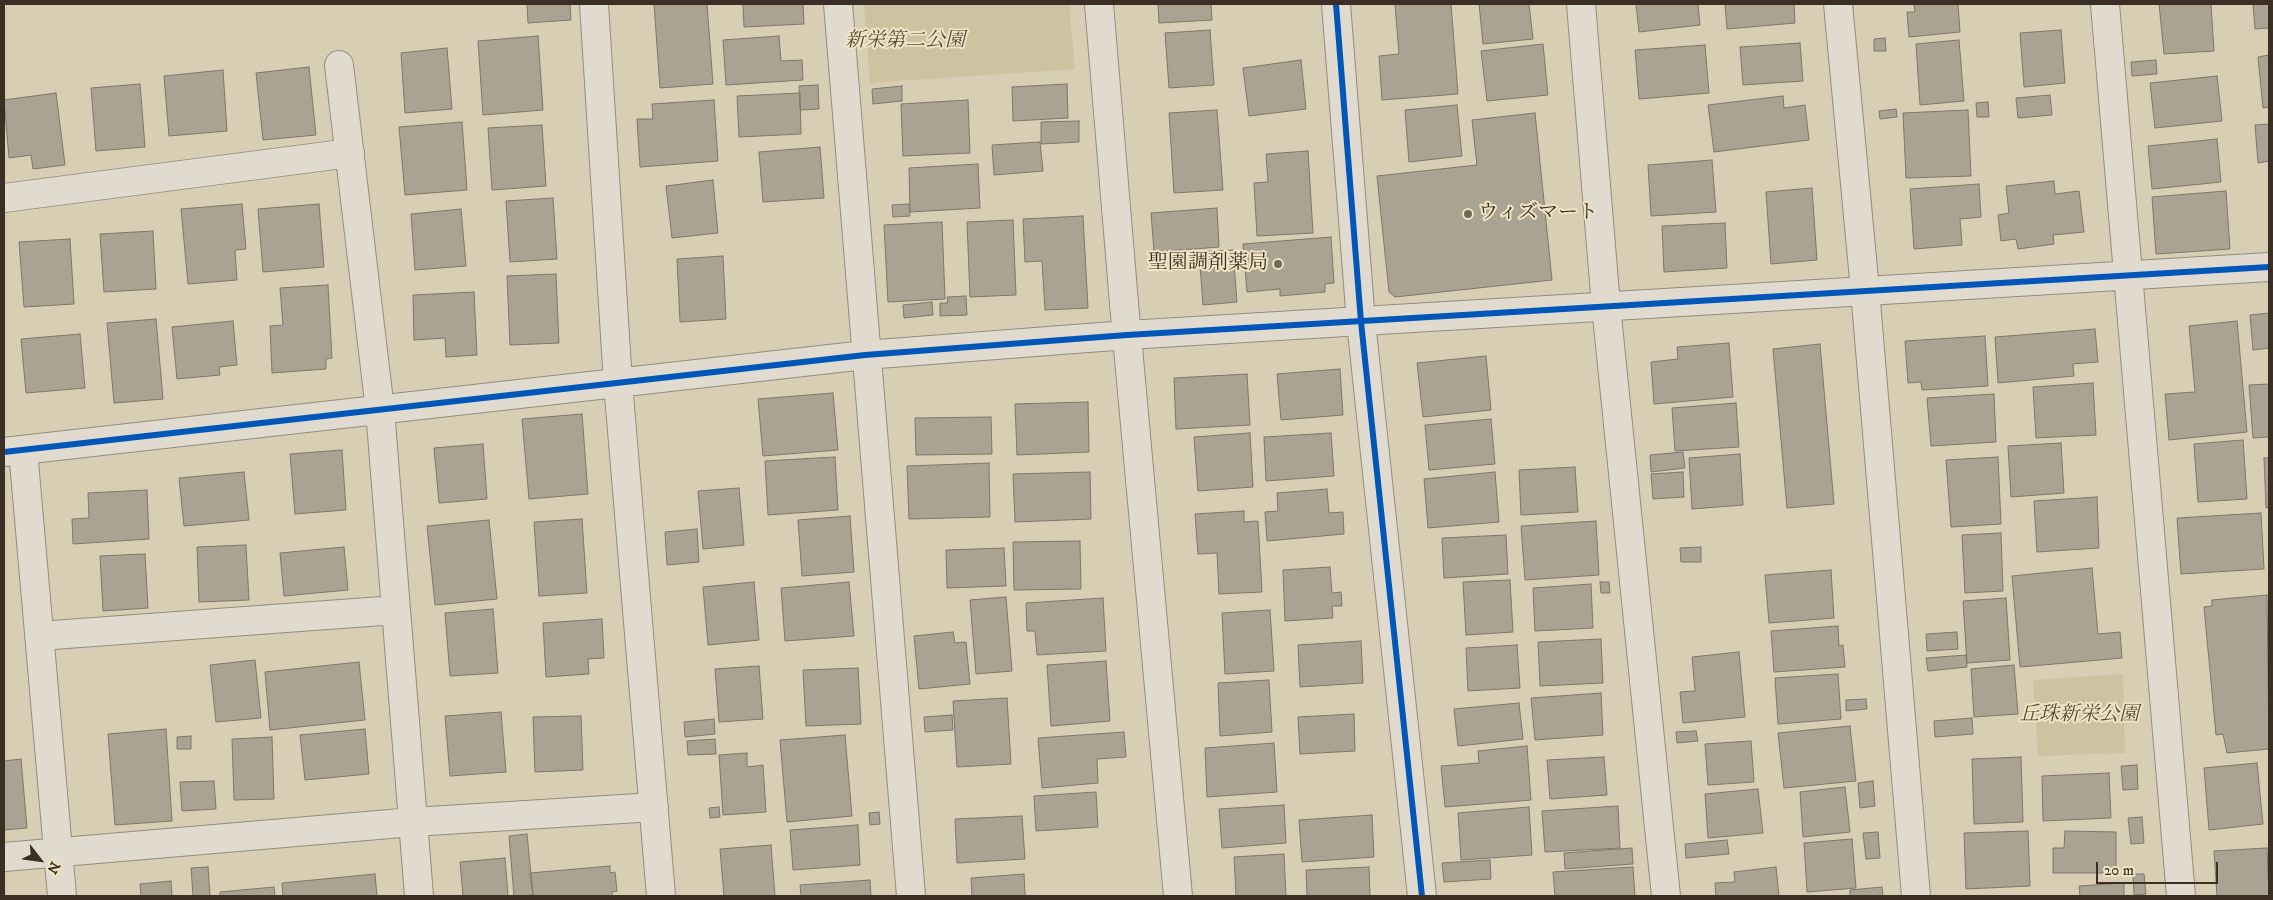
<!DOCTYPE html>
<html>
<head>
<meta charset="utf-8">
<style>
	body { margin:0 }
	#map { position:relative; width:2273px; height:900px; overflow:hidden; background:#d7ceb4; font-family:"IM FELL DW Pica",serif }
	canvas { display:block }
	.frame { position:absolute; inset:0; border:5px solid #3b2e25; pointer-events:none }
	.north { position:absolute; left:15px; top:835px; width:50px; height:50px; -webkit-text-stroke:4px #efe4c4; paint-order:stroke; rotate:120deg; font-size:14px; font-weight:700; line-height:20px; text-align:center; color:#3b2e25 }
	.north::after { content:''; display:block; margin:auto; width:18px; height:22px; background:#3b2e25; clip-path:polygon(50% 0,100% 100%,50% 72%,0 100%) }
	.scale { position:absolute; left:2096px; top:862px; width:122px; height:22px; box-sizing:border-box; border:2px solid #3b2e25; border-top:0; padding-left:6px; font-size:15px; line-height:18px; white-space:nowrap; color:#3b2e25; -webkit-text-stroke:4px #efe4c4; paint-order:stroke }
</style>
</head>
<body>
<div id="map">
<canvas width="2273" height="900"></canvas>
<div class="frame"></div>
<div class="north">N</div>
<div class="scale">20 m</div>
</div>
<script>
const c = document.querySelector('canvas').getContext('2d');
c.lineJoin = 'round';
function paint(path, color) {
  c.fillStyle = color;
  c.fill(path, 'evenodd');
}
function poly(rows) {
  const path = new Path2D();
  for (const r of rows) {
    path.moveTo(r[0], r[1]);
    for (let i = 2; i < r.length; i += 2) path.lineTo(r[i], r[i + 1]);
  }
  return path;
}
function stroke(path, color, width, dash) {
  c.strokeStyle = color;
  c.lineWidth = width;
  c.lineCap = dash ? 'butt' : 'round';
  c.setLineDash(dash || []);
  c.stroke(path);
}
function write(font, color, halo, rows, align = 'center') {
  c.font = font + ' "IM FELL DW Pica","Noto Serif JP",serif';
  c.lineWidth = 4;
  c.setLineDash([]);
  c.textBaseline = 'middle';
  c.strokeStyle = halo;
  c.fillStyle = color;
  for (const [text, x, y, turn = 0] of rows) {
    c.save();
    c.translate(x, y);
    c.rotate((+turn || 0) * Math.PI / 180);
    c.textAlign = isNaN(turn) ? turn : align;
    if (halo) c.strokeText(text, 0, 0);
    c.fillText(text, 0, 0);
    c.restore();
  }
}
paint(poly([
	[864,4,1069,4,1075,69,870,83],
	[2123,674,2125,753,2038,756,2033,680]
]), '#cfc2a0');
const building = poly([
	[527,4,570,4,571,20,528,23,527,4],
	[654,4,707,4,713,84,660,88,654,4],
	[743,4,803,4,804,24,744,27,743,4],
	[1158,4,1211,4,1212,20,1159,23,1158,4],
	[1395,4,1451,4,1458,94,1382,100,1379,56,1399,54,1395,4],
	[1479,4,1529,4,1533,39,1483,44,1479,4],
	[1636,4,1698,4,1700,25,1639,32,1636,4],
	[1725,4,1794,4,1795,23,1727,29,1725,4],
	[1914,4,1958,4,1960,32,1909,37,1907,12,1915,12,1914,4],
	[2159,4,2211,4,2214,51,2164,54,2159,4],
	[2253,4,2269,4,2269,28,2255,29,2253,4],
	[1210,30,1214,85,1169,88,1165,33,1210,30],
	[2061,30,2065,83,2024,87,2020,33,2061,30],
	[538,36,543,110,483,115,478,41,538,36],
	[779,36,781,61,802,60,803,80,726,85,723,40,779,36],
	[1885,38,1886,51,1874,51,1874,39,1885,38],
	[1959,40,1964,101,1920,105,1916,44,1959,40],
	[1800,43,1803,81,1743,85,1740,47,1800,43],
	[1543,44,1548,95,1487,101,1481,51,1543,44],
	[1705,45,1709,93,1639,99,1635,50,1705,45],
	[447,48,452,109,405,113,401,53,447,48],
	[2269,55,2269,107,2263,108,2258,57,2269,55],
	[1301,60,1306,109,1249,116,1243,68,1301,60],
	[2156,60,2157,74,2132,76,2131,62,2156,60],
	[309,67,316,135,263,140,256,73,309,67],
	[223,70,227,131,169,136,164,76,223,70],
	[2217,76,2222,121,2155,128,2150,83,2217,76],
	[140,84,145,147,96,151,91,88,140,84],
	[1067,84,1068,118,1013,121,1012,87,1067,84],
	[818,85,819,109,800,110,799,86,818,85],
	[902,86,902,101,873,104,872,89,902,86],
	[56,93,65,165,33,169,31,155,9,158,4,100,56,93],
	[800,93,801,134,739,137,737,96,800,93],
	[2050,95,2052,115,2018,118,2016,98,2050,95],
	[1783,96,1784,108,1805,105,1809,140,1714,152,1708,105,1783,96],
	[714,100,718,161,640,167,637,119,653,119,652,104,714,100],
	[968,100,970,153,903,156,901,104,968,100],
	[1988,102,1989,117,1977,117,1976,103,1988,102],
	[1457,105,1462,156,1409,162,1405,110,1457,105],
	[1896,109,1897,117,1880,119,1879,111,1896,109],
	[1217,110,1223,190,1174,193,1169,113,1217,110],
	[1968,110,1971,176,1906,178,1903,113,1968,110],
	[1535,113,1552,280,1395,297,1389,292,1377,176,1477,165,1472,120,1535,113],
	[1079,121,1079,142,1041,144,1041,122,1079,121],
	[462,122,467,190,405,195,399,127,462,122],
	[2269,124,2269,161,2258,163,2255,125,2269,124],
	[542,125,546,186,492,190,488,128,542,125],
	[2217,139,2221,182,2152,189,2148,146,2217,139],
	[1040,142,1043,171,994,175,992,145,1040,142],
	[820,147,824,198,763,202,759,152,820,147],
	[1308,151,1313,233,1257,236,1254,183,1268,182,1266,154,1308,151],
	[1712,160,1716,212,1651,216,1648,165,1712,160],
	[978,164,980,208,910,212,909,168,978,164],
	[713,180,718,233,672,238,666,186,713,180],
	[2054,181,2055,194,2079,191,2084,232,2053,235,2054,244,2018,249,2016,239,2001,241,1998,215,2009,213,2006,186,2054,181],
	[1979,184,1981,217,1960,219,1962,245,1914,249,1910,189,1979,184],
	[1812,188,1817,260,1771,264,1766,192,1812,188],
	[2226,191,2230,249,2156,254,2152,197,2226,191],
	[553,198,557,259,510,262,506,201,553,198],
	[242,204,246,249,235,250,237,280,188,284,181,209,242,204],
	[319,204,324,267,263,272,258,209,319,204],
	[909,204,910,216,893,217,892,205,909,204],
	[1217,208,1219,247,1154,252,1151,213,1217,208],
	[461,209,466,266,415,270,411,214,461,209],
	[1083,216,1088,308,1045,310,1042,261,1025,262,1023,219,1083,216],
	[1013,220,1016,295,970,297,967,222,1013,220],
	[942,222,945,299,888,302,884,225,942,222],
	[1725,223,1727,268,1664,272,1662,226,1725,223],
	[153,231,156,289,104,292,100,234,153,231],
	[1331,237,1334,283,1325,284,1325,292,1280,296,1280,289,1247,292,1243,244,1331,237],
	[70,239,74,304,24,307,19,242,70,239],
	[1233,250,1237,302,1203,305,1199,252,1233,250],
	[723,256,726,319,680,322,677,259,723,256],
	[556,274,559,343,510,345,507,276,556,274],
	[328,285,332,358,326,359,326,369,272,373,270,326,283,325,280,288,328,285],
	[474,292,477,355,446,357,445,338,414,340,413,295,474,292],
	[966,296,967,315,940,316,940,303,948,303,947,297,966,296],
	[932,302,933,315,904,318,903,305,932,302],
	[2269,313,2269,348,2253,350,2250,315,2269,313],
	[156,319,163,399,114,403,107,323,156,319],
	[233,321,237,365,219,367,220,375,177,379,172,327,233,321],
	[2237,321,2247,432,2169,440,2165,394,2195,392,2189,326,2237,321],
	[2095,329,2098,362,2073,364,2074,376,1998,383,1995,337,2095,329],
	[80,334,85,388,26,393,21,339,80,334],
	[1985,336,1988,386,1922,390,1921,382,1908,383,1905,341,1985,336],
	[1729,343,1733,397,1654,404,1651,362,1678,359,1677,347,1729,343],
	[1820,344,1834,504,1787,508,1773,349,1820,344],
	[1486,356,1491,410,1423,417,1417,363,1486,356],
	[1340,369,1343,415,1281,420,1277,374,1340,369],
	[1247,374,1250,425,1176,429,1174,378,1247,374],
	[2093,383,2096,435,2036,438,2033,387,2093,383],
	[2269,384,2269,437,2253,438,2249,385,2269,384],
	[833,393,838,450,763,456,758,399,833,393],
	[1994,394,1996,442,1931,446,1927,398,1994,394],
	[1088,402,1089,452,1017,455,1015,404,1088,402],
	[1736,403,1739,447,1675,451,1672,408,1736,403],
	[582,414,588,494,529,499,522,419,582,414],
	[991,417,992,454,916,455,915,418,991,417],
	[1491,419,1495,464,1429,470,1425,425,1491,419],
	[1250,433,1253,487,1198,491,1194,437,1250,433],
	[1331,433,1334,476,1266,481,1264,437,1331,433],
	[2243,440,2247,499,2198,502,2194,444,2243,440],
	[2061,443,2064,493,2011,497,2008,446,2061,443],
	[483,444,487,499,439,503,434,448,483,444],
	[342,450,346,510,295,514,290,454,342,450],
	[1683,452,1685,468,1651,472,1650,455,1683,452],
	[1740,454,1743,505,1692,509,1689,458,1740,454],
	[835,457,838,510,768,515,765,461,835,457],
	[1998,457,2001,524,1951,527,1946,460,1998,457],
	[2264,458,2269,458,2269,507,2266,508,2264,458],
	[989,463,990,517,909,519,907,466,989,463],
	[1575,467,1578,512,1521,515,1519,470,1575,467],
	[244,472,249,520,184,526,179,478,244,472],
	[1090,472,1091,519,1015,522,1013,474,1090,472],
	[1495,472,1499,522,1428,528,1424,479,1495,472],
	[1683,472,1684,497,1653,499,1651,474,1683,472],
	[739,488,744,545,703,549,698,491,739,488],
	[1327,489,1329,513,1343,512,1344,534,1267,541,1265,512,1278,511,1277,493,1327,489],
	[147,490,149,539,73,544,72,519,89,518,88,493,147,490],
	[2097,497,2099,548,2037,552,2034,501,2097,497],
	[1244,511,1244,522,1258,521,1262,592,1219,594,1217,553,1198,554,1195,514,1244,511],
	[2261,513,2264,569,2181,574,2177,518,2261,513],
	[850,516,854,572,802,576,798,520,850,516],
	[582,519,587,593,539,596,534,522,582,519],
	[489,520,497,599,435,605,427,526,489,520],
	[1596,521,1599,575,1525,580,1521,526,1596,521],
	[697,529,699,562,667,565,665,532,697,529],
	[2001,533,2003,591,1965,593,1962,535,2001,533],
	[1506,535,1508,574,1444,578,1442,538,1506,535],
	[1080,541,1081,589,1014,590,1013,542,1080,541],
	[246,545,249,600,199,602,197,547,246,545],
	[344,547,348,590,284,596,280,553,344,547],
	[1701,547,1701,562,1681,562,1680,548,1701,547],
	[1004,548,1006,586,947,588,946,550,1004,548],
	[145,554,148,608,103,611,100,556,145,554],
	[1330,567,1332,593,1341,592,1342,606,1332,606,1333,618,1285,621,1283,570,1330,567],
	[2092,568,2098,634,2120,632,2122,658,2020,667,2012,576,2092,568],
	[1831,570,1834,618,1769,623,1765,575,1831,570],
	[1510,580,1513,632,1466,635,1463,582,1510,580],
	[754,582,759,640,708,645,703,587,754,582],
	[849,582,854,636,785,641,781,588,849,582],
	[1600,582,1609,582,1610,593,1601,593,1600,582],
	[1591,584,1593,628,1535,631,1533,588,1591,584],
	[2267,595,2269,749,2227,753,2223,734,2216,735,2204,607,2212,606,2212,600,2267,595],
	[1006,597,1012,671,976,674,970,600,1006,597],
	[1103,598,1106,651,1037,655,1035,631,1027,631,1026,603,1103,598],
	[2006,598,2010,660,1967,663,1963,601,2006,598],
	[493,609,498,673,450,676,445,613,493,609],
	[1270,610,1274,671,1225,674,1222,613,1270,610],
	[602,619,604,658,588,659,589,674,546,677,543,623,602,619],
	[1838,626,1839,646,1843,645,1845,667,1774,672,1771,631,1838,626],
	[953,632,955,643,966,642,970,684,919,689,914,636,953,632],
	[1957,632,1958,649,1927,651,1926,634,1957,632],
	[1601,639,1603,683,1540,686,1538,642,1601,639],
	[1361,641,1363,683,1300,687,1298,645,1361,641],
	[1517,645,1520,688,1468,691,1466,648,1517,645],
	[1739,652,1745,717,1683,723,1680,692,1695,691,1692,657,1739,652],
	[1966,655,1967,667,1928,671,1926,658,1966,655],
	[255,660,261,718,216,722,210,665,255,660],
	[1106,661,1110,721,1051,726,1047,665,1106,661],
	[359,662,365,720,270,730,265,672,359,662],
	[2014,665,2018,714,1974,717,1971,669,2014,665],
	[759,666,763,719,719,722,715,669,759,666],
	[858,668,861,724,806,726,803,670,858,668],
	[1838,674,1841,719,1778,724,1775,678,1838,674],
	[1269,680,1272,732,1220,736,1218,683,1269,680],
	[1601,693,1603,735,1535,740,1531,698,1601,693],
	[1007,698,1011,764,957,767,953,701,1007,698],
	[1866,699,1867,709,1846,711,1846,700,1866,699],
	[1519,703,1523,739,1458,746,1454,709,1519,703],
	[501,712,506,772,450,776,445,716,501,712],
	[1354,714,1355,751,1300,754,1298,717,1354,714],
	[952,715,953,730,925,732,924,717,952,715],
	[581,716,583,770,535,772,533,717,581,716],
	[1972,718,1973,734,1935,737,1934,721,1972,718],
	[714,719,715,734,685,737,684,722,714,719],
	[1850,726,1856,781,1784,788,1778,733,1850,726],
	[166,729,172,821,115,825,108,734,166,729],
	[365,729,369,774,305,780,300,735,365,729],
	[1696,731,1698,741,1677,743,1676,732,1696,731],
	[1124,732,1126,757,1097,759,1098,783,1042,788,1038,738,1124,732],
	[845,735,852,816,787,822,780,740,845,735],
	[191,736,191,749,177,749,177,737,191,736],
	[272,737,274,799,234,800,232,739,272,737],
	[715,739,716,754,688,755,687,741,715,739],
	[1751,741,1754,782,1708,785,1705,744,1751,741],
	[1274,743,1277,792,1207,797,1205,748,1274,743],
	[1527,746,1531,800,1445,807,1441,766,1479,763,1478,751,1527,746],
	[747,753,747,767,763,765,766,812,723,815,719,755,747,753],
	[1604,757,1607,795,1550,799,1547,760,1604,757],
	[2021,757,2023,822,1974,824,1972,759,2021,757],
	[21,759,27,828,4,830,4,761,21,759],
	[2257,763,2263,824,2209,830,2204,768,2257,763],
	[2137,765,2138,789,2123,790,2121,766,2137,765],
	[2109,773,2111,818,2043,821,2042,776,2109,773],
	[214,781,216,809,182,811,180,782,214,781],
	[1873,781,1875,806,1860,808,1858,783,1873,781],
	[1845,787,1850,832,1803,837,1800,792,1845,787],
	[1758,789,1763,833,1708,838,1705,794,1758,789],
	[1096,792,1098,827,1036,831,1034,796,1096,792],
	[1284,805,1286,843,1222,848,1219,809,1284,805],
	[1618,806,1620,848,1545,852,1542,811,1618,806],
	[719,807,720,817,710,818,709,808,719,807],
	[1529,807,1532,855,1461,860,1458,813,1529,807],
	[879,812,880,824,870,825,869,813,879,812],
	[1372,815,1374,857,1302,862,1299,820,1372,815],
	[1022,816,1025,859,957,863,955,819,1022,816],
	[2142,817,2144,843,2131,844,2128,818,2142,817],
	[858,825,860,865,793,870,790,830,858,825],
	[2028,831,2030,886,1966,889,1964,833,2028,831],
	[2065,831,2116,832,2116,873,2053,873,2053,848,2064,848,2065,831],
	[1878,832,1880,858,1866,859,1863,833,1878,832],
	[527,834,533,895,514,896,509,836,527,834],
	[1852,839,1856,888,1807,892,1804,843,1852,839],
	[1727,840,1729,854,1686,858,1685,844,1727,840],
	[771,845,775,896,724,896,720,849,771,845],
	[1632,848,1633,864,1565,869,1564,853,1632,848],
	[2267,848,2269,896,2217,896,2214,851,2267,848],
	[1284,854,1286,896,1236,896,1234,857,1284,854],
	[505,858,508,896,463,896,460,862,505,858],
	[1490,860,1491,879,1444,882,1442,863,1490,860],
	[610,866,610,873,615,872,617,891,612,892,612,896,533,896,530,873,610,866],
	[208,867,210,896,193,896,191,868,208,867],
	[1369,867,1370,896,1307,896,1306,870,1369,867],
	[1633,867,1635,896,1555,896,1553,872,1633,867],
	[1776,867,1779,896,1716,896,1715,883,1735,882,1734,872,1776,867],
	[375,874,377,896,283,896,282,883,375,874],
	[1024,874,1025,896,972,896,971,878,1024,874],
	[2133,874,2144,874,2146,894,2134,895,2133,874],
	[870,880,871,896,801,896,800,885,870,880],
	[171,881,172,896,141,896,140,884,171,881],
	[2124,883,2124,896,2080,896,2079,886,2124,883],
	[274,887,275,896,220,896,220,892,274,887],
	[1882,887,1883,896,1850,896,1850,890,1882,887]
]);
paint(building, '#aaa392');
stroke(building, '#7d7769', 1);
const minor = poly([
	[594,4,618,383,661,896],
	[838,4,911,896],
	[1099,4,1125,315,1178,896],
	[1336,4,1361,322,1422,896],
	[1581,4,1606,306,1666,896],
	[1838,4,1865,290,1916,896],
	[2105,4,2181,896],
	[339,65,380,410,419,896],
	[4,198,350,153],
	[23,450,62,896],
	[4,452,865,355,1127,335,2269,267],
	[39,636,396,610],
	[4,857,413,822,654,807]
]);
stroke(minor, '#938c7d', 30);
stroke(minor, '#e0dbce', 28);
stroke(poly([
	[1336,4,1361,322,1422,896],
	[4,452,865,355,1127,335,2269,267]
]), '#0057b8', 6);
for (const [x, y, r, color] of [
	[1468,214,5,"#726657"],
	[1278,264,5,"#726657"]
]) {
  const dot = new Path2D();
  dot.arc(x, y, r, 0, 2 * Math.PI);
  c.fillStyle = color;
  c.fill(dot);
  stroke(dot, '#efe4c4', 2);
}
write('italic 20px', '#574a3a', '#efe4c4', [
	["新栄第二公園",905,42],
	["丘珠新栄公園",2079,716]
]);
write('20px', '#3b2e25', '#efe4c4', [
	["ウィズマート",1478,214],
	["聖園調剤薬局",1268,264,"right"]
], 'left');
</script>
</body>
</html>
